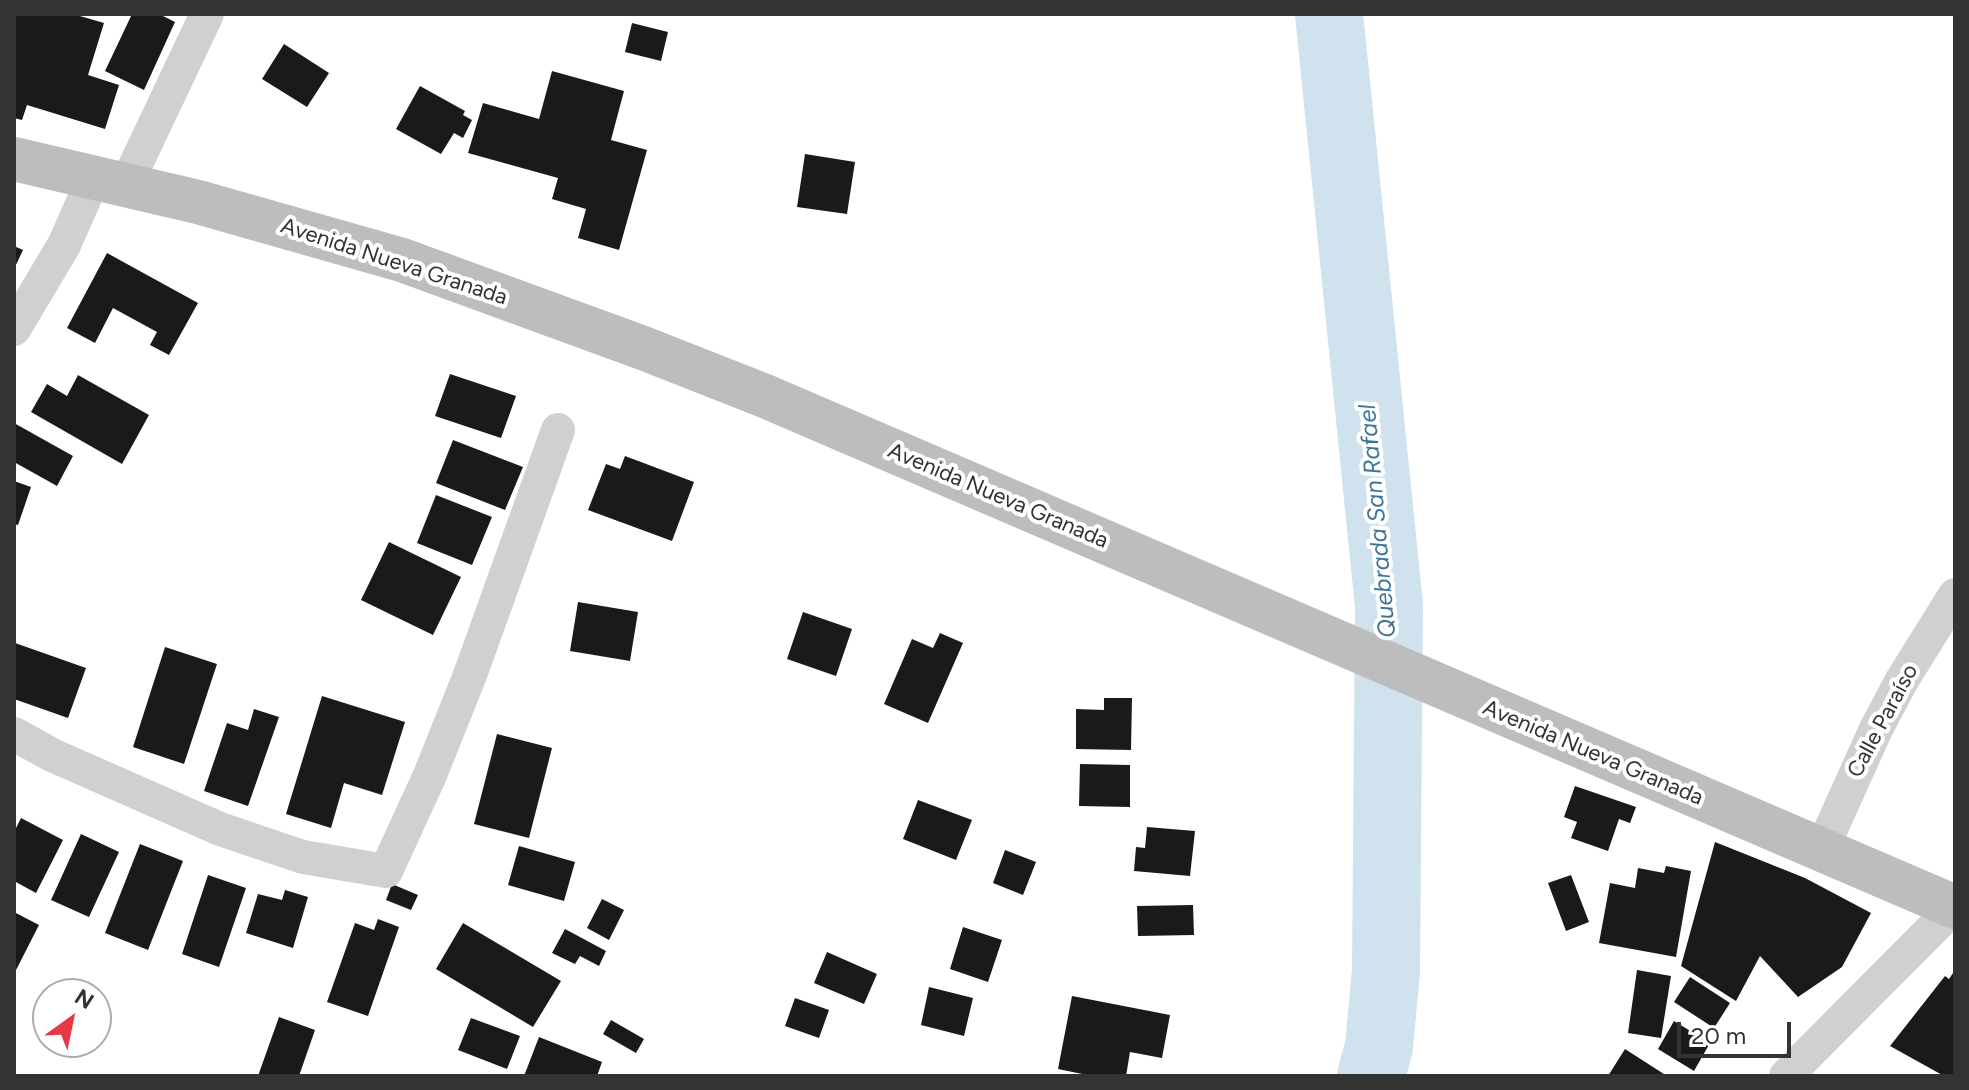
<!DOCTYPE html>
<html>
<head>
<meta charset="utf-8">
<style>
	body { margin:0 }
	#map { position:relative; width:1969px; height:1090px; overflow:hidden; background:#fff; font-family:Figtree,sans-serif }
	canvas { display:block }
	.frame { position:absolute; inset:0; border:16px solid #333; pointer-events:none }
	.north { position:absolute; left:32px; top:978px; width:80px; height:80px; box-sizing:border-box; background:#fff; border:2px solid #adadad; border-radius:50%; rotate:33deg; font-size:22px; font-weight:700; line-height:32px; text-align:center; color:#333 }
	.north::after { content:''; display:block; margin:auto; width:28px; height:36px; background:#e63946; clip-path:polygon(50% 0,100% 100%,50% 72%,0 100%) }
	.scale { position:absolute; left:1677px; top:1022px; width:114px; height:36px; box-sizing:border-box; border:4px solid #333; border-top:0; padding-left:10px; font-size:24px; line-height:28px; white-space:nowrap; color:#333; -webkit-text-stroke:6px #fff; paint-order:stroke }
</style>
</head>
<body>
<div id="map">
<canvas width="1969" height="1090"></canvas>
<div class="frame"></div>
<div class="north">N</div>
<div class="scale">20 m</div>
</div>
<script>
const c = document.querySelector('canvas').getContext('2d');
c.lineJoin = 'round';
function poly(rows) {
  const path = new Path2D();
  for (const r of rows) {
    path.moveTo(r[0], r[1]);
    for (let i = 2; i < r.length; i += 2) path.lineTo(r[i], r[i + 1]);
  }
  return path;
}
function stroke(path, color, width, dash) {
  c.strokeStyle = color;
  c.lineWidth = width;
  c.lineCap = dash ? 'butt' : 'round';
  c.setLineDash(dash || []);
  c.stroke(path);
}
function paint(path, color) {
  c.fillStyle = color;
  c.fill(path, 'evenodd');
}
function write(font, color, halo, rows, align = 'center') {
  c.font = font + ' Figtree,sans-serif';
  c.lineWidth = 8;
  c.setLineDash([]);
  c.textBaseline = 'middle';
  c.strokeStyle = halo;
  c.fillStyle = color;
  for (const [text, x, y, turn = 0] of rows) {
    c.save();
    c.translate(x, y);
    c.rotate((+turn || 0) * Math.PI / 180);
    c.textAlign = isNaN(turn) ? turn : align;
    if (halo) c.strokeText(text, 0, 0);
    c.fillText(text, 0, 0);
    c.restore();
  }
}
stroke(poly([
	[1329,14,1389,606,1386,971,1379,1047,1371,1076]
]), '#cfe2ee', 68);
paint(poly([
	[14,14,73,14,104,23,88,75,119,85,105,129,27,105,22,120,14,118],
	[132,14,159,14,175,22,144,90,105,71],
	[632,23,668,32,661,61,625,52],
	[284,44,329,73,307,107,262,79],
	[552,71,624,91,611,140,647,150,619,250,578,238,586,209,552,199,558,178,468,153,483,103,539,119],
	[420,86,465,111,463,115,472,120,463,138,454,133,441,154,396,129],
	[805,154,855,162,847,214,797,207],
	[14,246,23,250,14,269],
	[107,253,198,303,169,355,150,345,157,332,113,308,95,343,67,328],
	[450,374,516,396,501,438,435,416],
	[78,375,149,415,122,464,31,412,47,384,67,396],
	[14,423,73,456,57,486,14,462],
	[453,440,523,467,505,510,436,483],
	[625,456,694,482,672,541,588,510,606,464,620,469],
	[14,481,31,487,18,525,14,524],
	[436,495,492,517,472,565,417,543],
	[389,542,461,577,433,635,361,600],
	[578,602,638,612,630,661,570,651],
	[803,612,852,629,836,676,787,659],
	[940,633,963,643,928,723,884,704,912,639,933,648],
	[15,643,86,668,68,718,14,699],
	[165,647,217,664,184,764,133,747],
	[322,696,405,722,382,795,344,783,331,828,286,814],
	[1104,698,1132,698,1131,750,1076,749,1076,709,1104,710],
	[254,709,279,717,248,806,204,791,227,723,248,730],
	[497,734,552,748,529,838,474,824],
	[1080,764,1130,765,1130,807,1079,806],
	[1575,786,1636,807,1630,823,1619,819,1608,851,1571,838,1577,822,1564,817],
	[918,800,972,820,956,860,903,839],
	[21,818,63,840,36,893,14,881,14,832],
	[1147,827,1195,831,1190,876,1134,871,1136,847,1145,848],
	[81,834,119,852,89,917,51,900],
	[1715,842,1805,878,1871,913,1842,967,1798,997,1760,956,1736,1001,1681,966],
	[140,844,183,861,148,950,105,933],
	[519,846,575,862,564,901,508,885],
	[1005,850,1036,862,1023,895,993,883],
	[1666,866,1691,871,1676,957,1599,943,1610,883,1635,888,1638,868,1664,873],
	[208,875,246,888,219,967,182,954],
	[1571,875,1589,922,1566,931,1548,883],
	[392,884,418,895,411,910,386,900],
	[285,890,308,897,293,948,246,933,258,894,282,900],
	[602,899,624,910,609,940,587,928],
	[1193,905,1194,935,1138,936,1137,906],
	[14,912,39,925,14,974],
	[378,919,399,927,368,1016,327,1002,355,923,374,930],
	[463,923,561,981,533,1027,436,969],
	[963,927,1002,940,988,982,950,969],
	[565,929,606,951,599,966,580,956,575,964,552,953],
	[827,952,877,974,864,1004,814,983],
	[1637,970,1671,976,1661,1038,1628,1033],
	[1955,970,1955,1076,1944,1076,1890,1046,1945,976,1949,979],
	[1690,977,1730,1003,1714,1028,1674,1002],
	[929,987,973,998,964,1036,921,1025],
	[1072,996,1170,1015,1162,1058,1130,1052,1126,1076,1092,1076,1058,1069],
	[795,998,829,1010,819,1038,785,1026],
	[279,1017,315,1030,299,1076,258,1076],
	[471,1018,520,1036,507,1069,458,1050],
	[611,1020,644,1039,636,1053,603,1034],
	[1674,1021,1710,1043,1694,1071,1658,1049],
	[539,1037,602,1062,597,1076,524,1076],
	[1625,1049,1667,1076,1608,1076]
]), '#1a1a1a');
stroke(poly([
	[126,185,207,14],
	[14,329,64,245,94,177],
	[14,734,52,755,220,829,303,857,386,871,430,775,470,675,558,430],
	[1821,851,1876,729,1902,680,1955,595],
	[1786,1076,1954,907]
]), '#d0d0d0', 34);
stroke(poly([
	[14,159,198,202,402,260,643,348,765,396,1955,907]
]), '#bdbdbd', 44);
write('22px', '#333', '#fff', [
	["Avenida Nueva Granada",394,262,18],
	["Avenida Nueva Granada",998,496,23],
	["Calle Paraíso",1883,721,-62],
	["Avenida Nueva Granada",1593,753,23]
]);
write('italic 24px', '#3f7597', '#fff', [
	["Quebrada San Rafael",1378,521,-95]
]);
</script>
</body>
</html>
